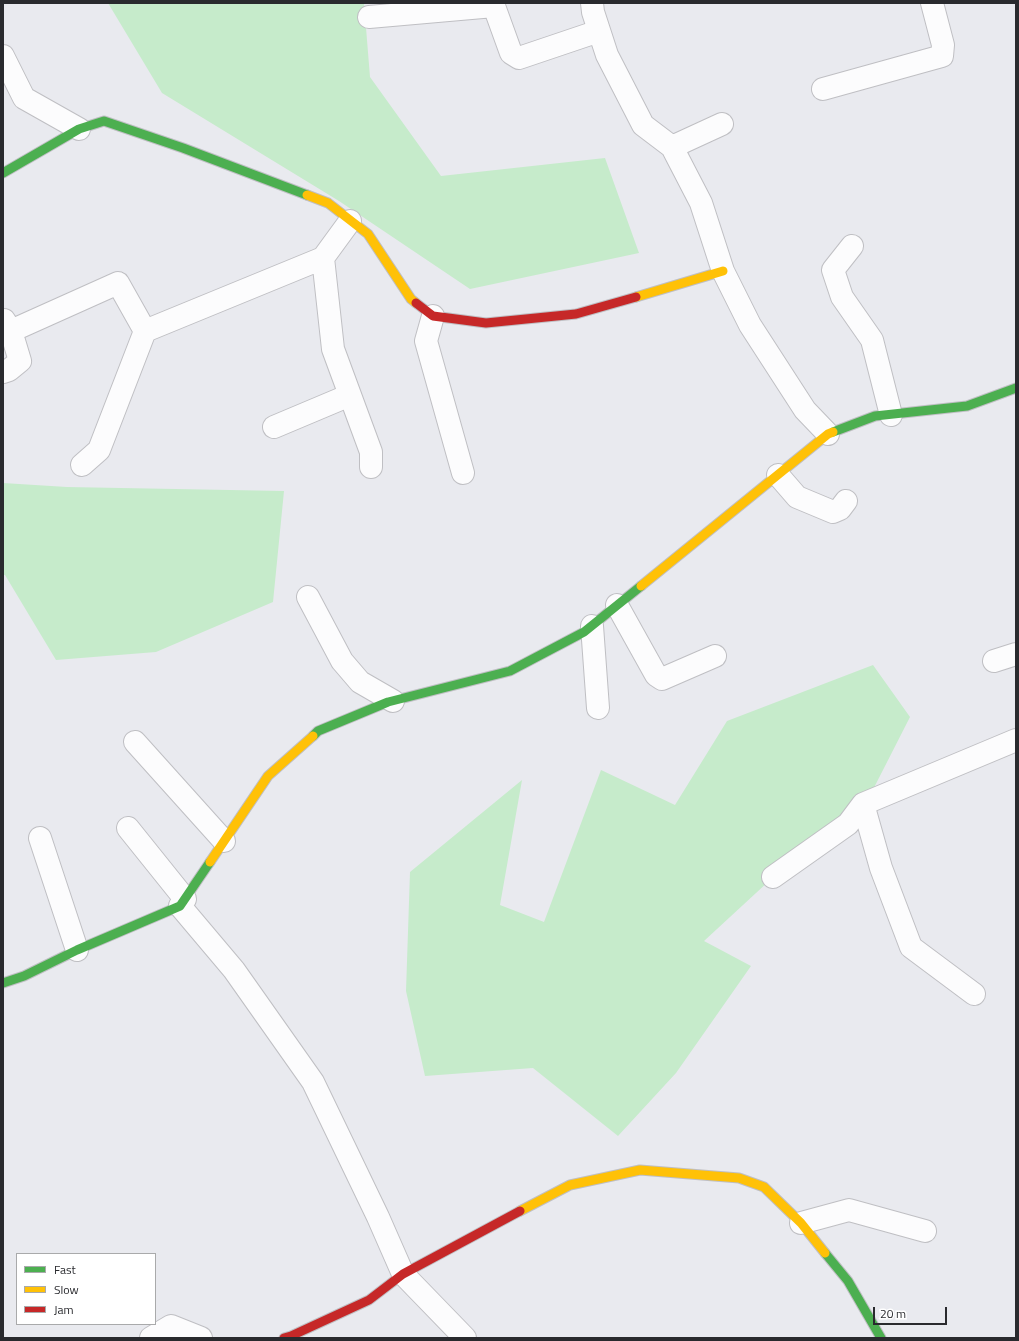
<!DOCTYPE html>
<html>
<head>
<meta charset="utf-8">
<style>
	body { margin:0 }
	#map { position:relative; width:1019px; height:1341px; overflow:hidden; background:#e9eaef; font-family:"Titillium Web",sans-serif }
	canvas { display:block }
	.frame { position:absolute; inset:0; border:4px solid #292a2e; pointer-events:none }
	.legend { position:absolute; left:16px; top:1253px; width:140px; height:72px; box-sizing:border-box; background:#fff; border:1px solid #a9aaab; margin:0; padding:5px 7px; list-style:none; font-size:12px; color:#292a2e }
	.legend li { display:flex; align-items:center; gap:8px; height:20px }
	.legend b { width:20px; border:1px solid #a9aaab }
	.scale { position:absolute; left:873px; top:1307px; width:74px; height:18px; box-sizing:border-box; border:2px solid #292a2e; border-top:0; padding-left:5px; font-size:12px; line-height:14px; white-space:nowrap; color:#292a2e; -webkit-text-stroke:3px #fff; paint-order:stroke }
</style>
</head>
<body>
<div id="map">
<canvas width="1019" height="1341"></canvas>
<div class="frame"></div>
<ul class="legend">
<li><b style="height:5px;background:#4caf50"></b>Fast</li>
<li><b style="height:5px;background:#ffc107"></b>Slow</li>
<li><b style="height:5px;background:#c62828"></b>Jam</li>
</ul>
<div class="scale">20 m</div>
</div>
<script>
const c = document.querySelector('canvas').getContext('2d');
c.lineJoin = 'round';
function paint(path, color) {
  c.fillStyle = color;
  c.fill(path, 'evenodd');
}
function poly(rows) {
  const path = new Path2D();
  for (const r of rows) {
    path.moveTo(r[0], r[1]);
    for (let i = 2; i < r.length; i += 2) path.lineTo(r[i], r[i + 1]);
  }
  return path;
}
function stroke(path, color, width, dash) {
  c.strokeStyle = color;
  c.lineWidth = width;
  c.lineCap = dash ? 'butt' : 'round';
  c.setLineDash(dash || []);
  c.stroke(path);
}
paint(poly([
	[108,3,364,3,370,77,441,176,605,158,639,253,470,289,339,201,162,93],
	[3,483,67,487,284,491,273,602,156,652,56,660,5,575,3,575],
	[873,665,910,717,857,821,782,869,704,941,751,966,676,1073,618,1136,533,1068,425,1076,406,991,410,872,522,780,500,905,544,922,601,770,675,805,727,721]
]), '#c6ebcb');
const street = poly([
	[592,3,593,12,607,55,643,125,672,147,701,203,723,271,750,325,805,410,828,434],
	[369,17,494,6,511,53,519,58,599,31],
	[3,56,24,98,79,129],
	[823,89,942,56,943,45,932,3],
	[672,147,722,124],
	[852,246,833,270,842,297,872,340,891,415],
	[323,258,333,349,371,452,371,467],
	[433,316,426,341,463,473],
	[11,331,118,283,145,331,99,450,82,465],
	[145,331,323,258,350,221],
	[3,372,9,370,20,361,11,331,4,320],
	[274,427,350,395],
	[778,475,797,497,833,512,840,509,846,501],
	[308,597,342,661,360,682,393,701],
	[617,605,656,675,662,679,715,656],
	[592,626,598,708],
	[994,661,1016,654],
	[135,742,224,841],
	[863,804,881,868,911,947,974,994],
	[128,828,185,899],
	[40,838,77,950],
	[773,877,848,824,863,804,1016,740],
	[180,906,234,970,313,1082,378,1217,403,1274,465,1338],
	[801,1223,849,1210,925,1231],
	[151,1338,171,1326,201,1338]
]);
const fast = poly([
	[3,173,79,129,104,121,183,148,307,195],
	[833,432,875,416,967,406,1016,388],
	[313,736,318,731,388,702,510,671,584,632,641,586],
	[3,983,24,976,77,950,180,906,210,862],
	[825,1253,848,1281,881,1338]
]);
const slow = poly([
	[307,195,328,203,368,234,411,299,416,303],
	[636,297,723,271],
	[641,586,828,434,833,432],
	[210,862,268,776,313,736],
	[520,1211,570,1185,640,1170,739,1178,764,1187,801,1223,825,1253]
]);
const jam = poly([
	[416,303,433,316,486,323,576,314,636,297],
	[284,1338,291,1336,369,1300,403,1274,520,1211]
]);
stroke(street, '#bfbfc3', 24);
stroke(fast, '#bfbfc3', 11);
stroke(slow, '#bfbfc3', 11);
stroke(jam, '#bfbfc3', 11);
stroke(street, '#fcfcfd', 22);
stroke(fast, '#4caf50', 9);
stroke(slow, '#ffc107', 9);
stroke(jam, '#c62828', 9);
</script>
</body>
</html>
